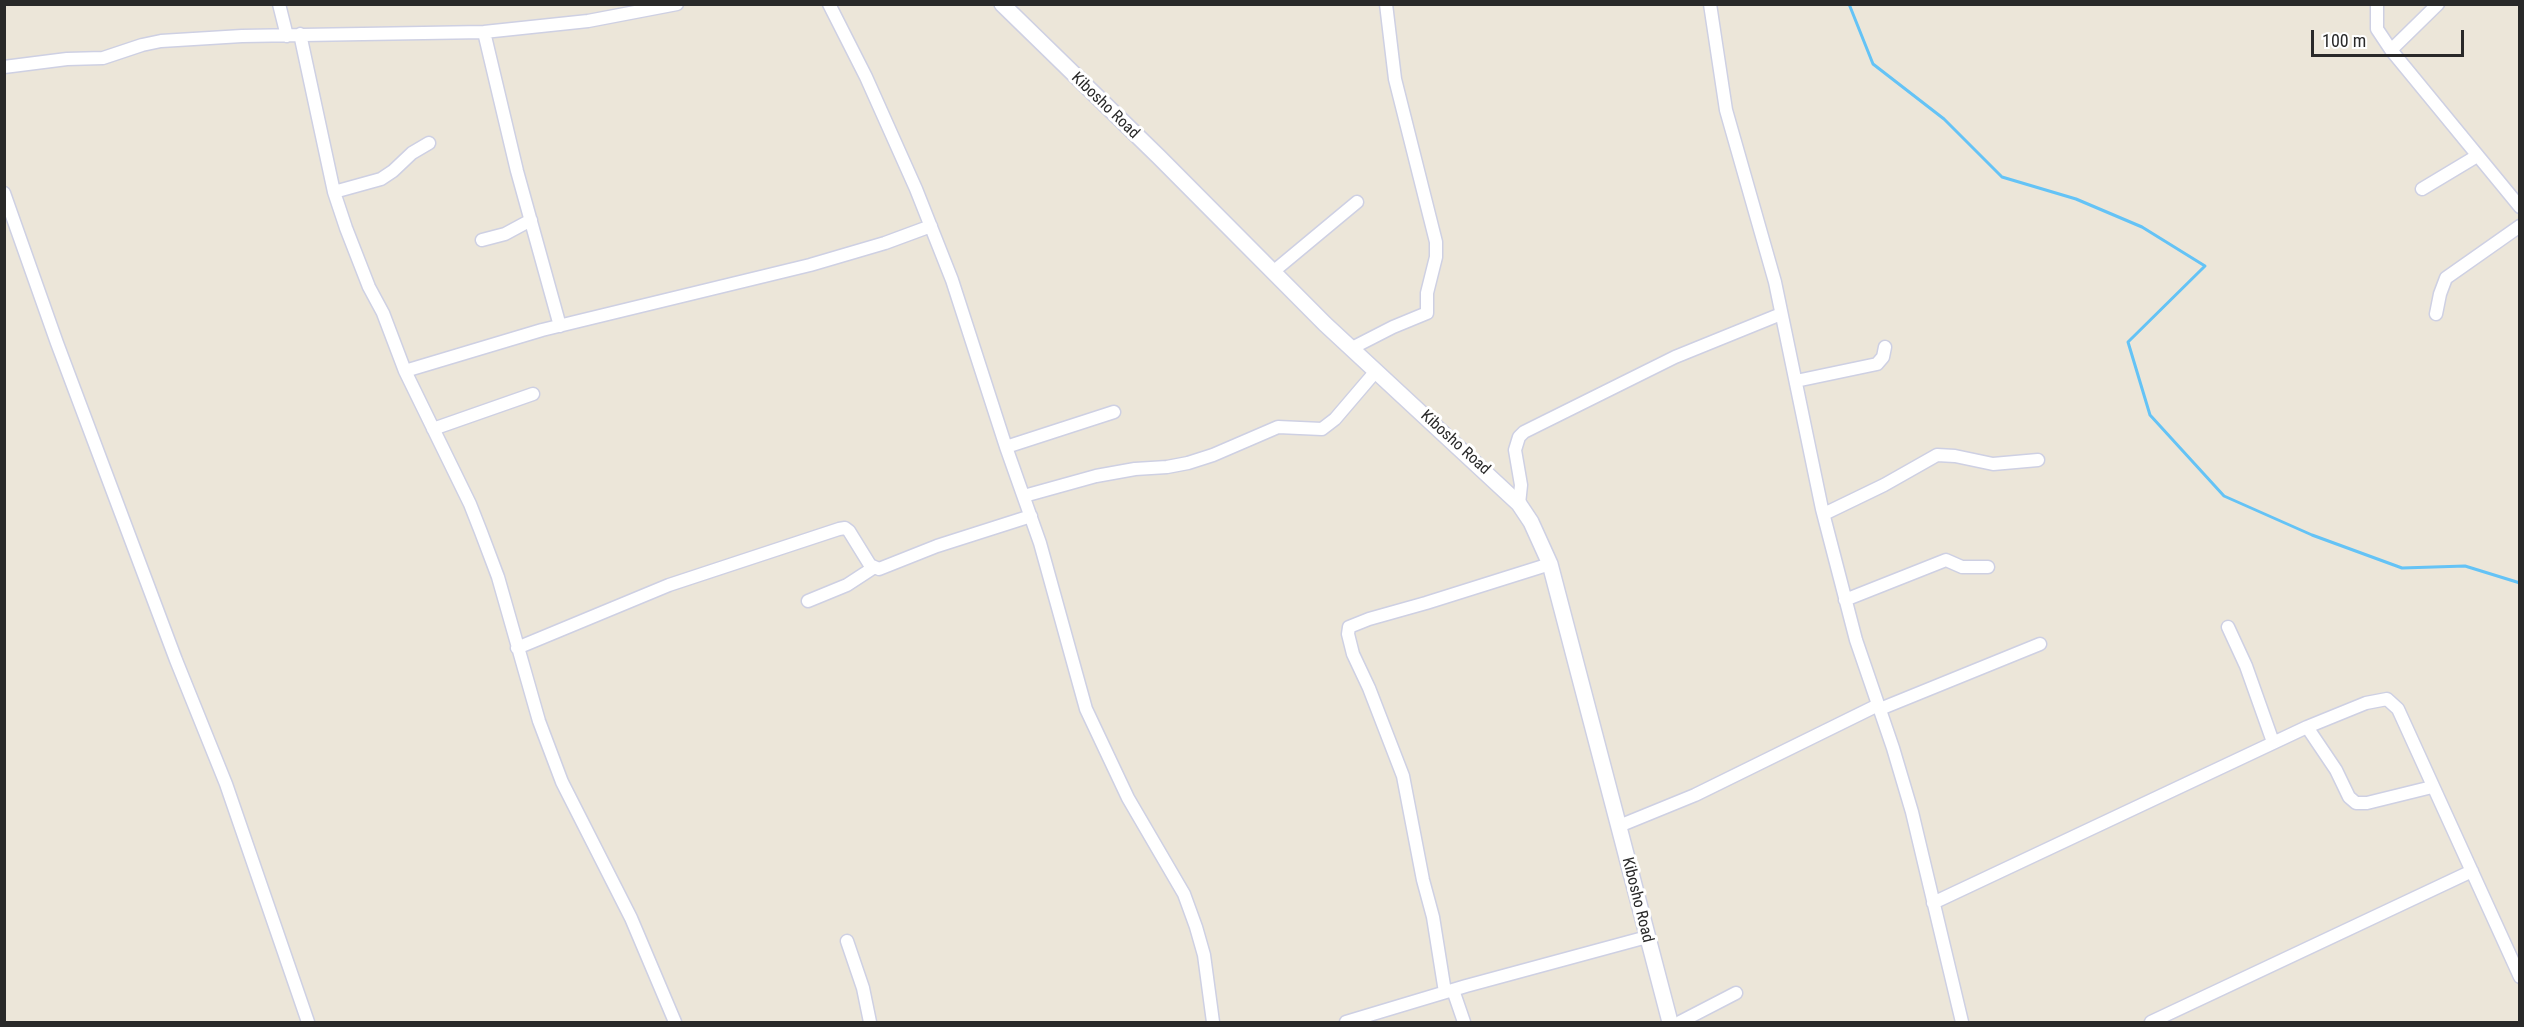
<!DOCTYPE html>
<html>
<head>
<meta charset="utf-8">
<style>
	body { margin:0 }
	#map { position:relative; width:2524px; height:1027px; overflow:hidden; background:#ece6d9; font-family:"Roboto Condensed",sans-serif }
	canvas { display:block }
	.frame { position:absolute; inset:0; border:6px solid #292929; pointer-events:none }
	.scale { position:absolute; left:2311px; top:30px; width:153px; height:27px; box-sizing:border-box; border:3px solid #292929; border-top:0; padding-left:8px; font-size:18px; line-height:21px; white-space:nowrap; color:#292929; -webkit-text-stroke:4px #fff; paint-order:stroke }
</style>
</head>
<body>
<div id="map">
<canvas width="2524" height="1027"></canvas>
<div class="frame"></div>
<div class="scale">100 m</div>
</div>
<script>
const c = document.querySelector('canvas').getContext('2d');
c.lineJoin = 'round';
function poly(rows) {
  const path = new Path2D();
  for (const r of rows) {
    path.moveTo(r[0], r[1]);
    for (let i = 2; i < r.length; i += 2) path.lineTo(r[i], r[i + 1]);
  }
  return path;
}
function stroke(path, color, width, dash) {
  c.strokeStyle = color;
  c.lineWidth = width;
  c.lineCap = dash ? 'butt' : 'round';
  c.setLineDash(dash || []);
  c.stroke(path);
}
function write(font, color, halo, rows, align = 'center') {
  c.font = font + ' "Roboto Condensed",sans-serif';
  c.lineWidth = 6;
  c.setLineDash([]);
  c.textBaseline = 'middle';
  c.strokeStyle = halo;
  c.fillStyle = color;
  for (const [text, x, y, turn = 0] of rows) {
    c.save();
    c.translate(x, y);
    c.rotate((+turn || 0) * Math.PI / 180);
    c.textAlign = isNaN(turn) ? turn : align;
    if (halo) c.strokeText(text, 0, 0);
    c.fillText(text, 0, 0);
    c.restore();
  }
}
stroke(poly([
	[1849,4,1873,64,1944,119,2002,177,2076,199,2142,227,2205,266,2128,342,2150,415,2224,496,2312,535,2402,568,2465,566,2520,583]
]), '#64c3f6', 3);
const minor = poly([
	[279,4,287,36],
	[829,4,866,77,916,189,952,280,1006,447,1040,543,1086,709,1128,798,1184,894,1196,927,1204,955,1213,1022],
	[1710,4,1726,110,1775,282,1822,509,1856,640,1893,748,1912,812,1962,1022],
	[2377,4,2377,29,2391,50,2520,207],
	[484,32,517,171,560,326],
	[300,34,334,192,346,228,369,287,383,313,405,371,470,504,481,532,498,577,539,721,562,782,631,918,675,1022],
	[2391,50,2438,4],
	[4,67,67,59,103,58,142,45,161,41,242,36,484,32,588,21,677,4],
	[2422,189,2477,156],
	[334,192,381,179,393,171,412,153,429,143],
	[4,193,57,343,176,660,226,784,308,1022],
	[482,240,505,234,531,220],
	[1274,271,1357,202],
	[2436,314,2440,294,2446,278,2520,226],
	[1352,348,1393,327,1427,313,1427,293,1436,257,1436,242,1395,79,1386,4],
	[405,371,542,330,810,265,885,243,931,226],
	[1796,381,1877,364,1883,357,1885,347],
	[433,429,533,394],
	[1006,447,1114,412],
	[1024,496,1096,476,1135,469,1167,467,1188,463,1213,455,1278,427,1322,429,1335,419,1376,371],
	[1519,504,1521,485,1515,450,1519,437,1524,432,1675,357,1781,314],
	[1824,514,1884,485,1937,455,1955,456,1993,464,2038,460],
	[1845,600,1946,560,1962,567,1988,567],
	[808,601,847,585,873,568],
	[2228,627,2246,666,2273,742],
	[517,648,669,585,839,529,845,528,849,531,870,565,879,569,937,546,1031,516],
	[1880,709,2040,644],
	[2307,727,2336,770,2349,797,2356,803,2367,803,2432,787],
	[1619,826,1695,795,1878,705],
	[1933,903,2307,727,2366,703,2387,699,2398,709,2520,977],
	[847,941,863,988,870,1022],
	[1453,990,1464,1022],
	[1445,992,1433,917,1423,880,1403,776,1369,688,1353,654,1348,634,1349,627,1369,619,1426,603,1550,564],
	[1346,1022,1466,986,1647,937],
	[1680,1022,1736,993],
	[2151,1022,2472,871]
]);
const tertiary = poly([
	[1002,4,1159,157,1325,324,1519,504,1531,522,1550,564,1670,1022]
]);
stroke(minor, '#ced0e3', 15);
stroke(tertiary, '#ced0e3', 18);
stroke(minor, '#fff', 12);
stroke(tertiary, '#fff', 15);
write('16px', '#292929', '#fff', [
	["Kibosho Road",1105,106,44],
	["Kibosho Road",1455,443,42],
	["Kibosho Road",1637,900,76]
]);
</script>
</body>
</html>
